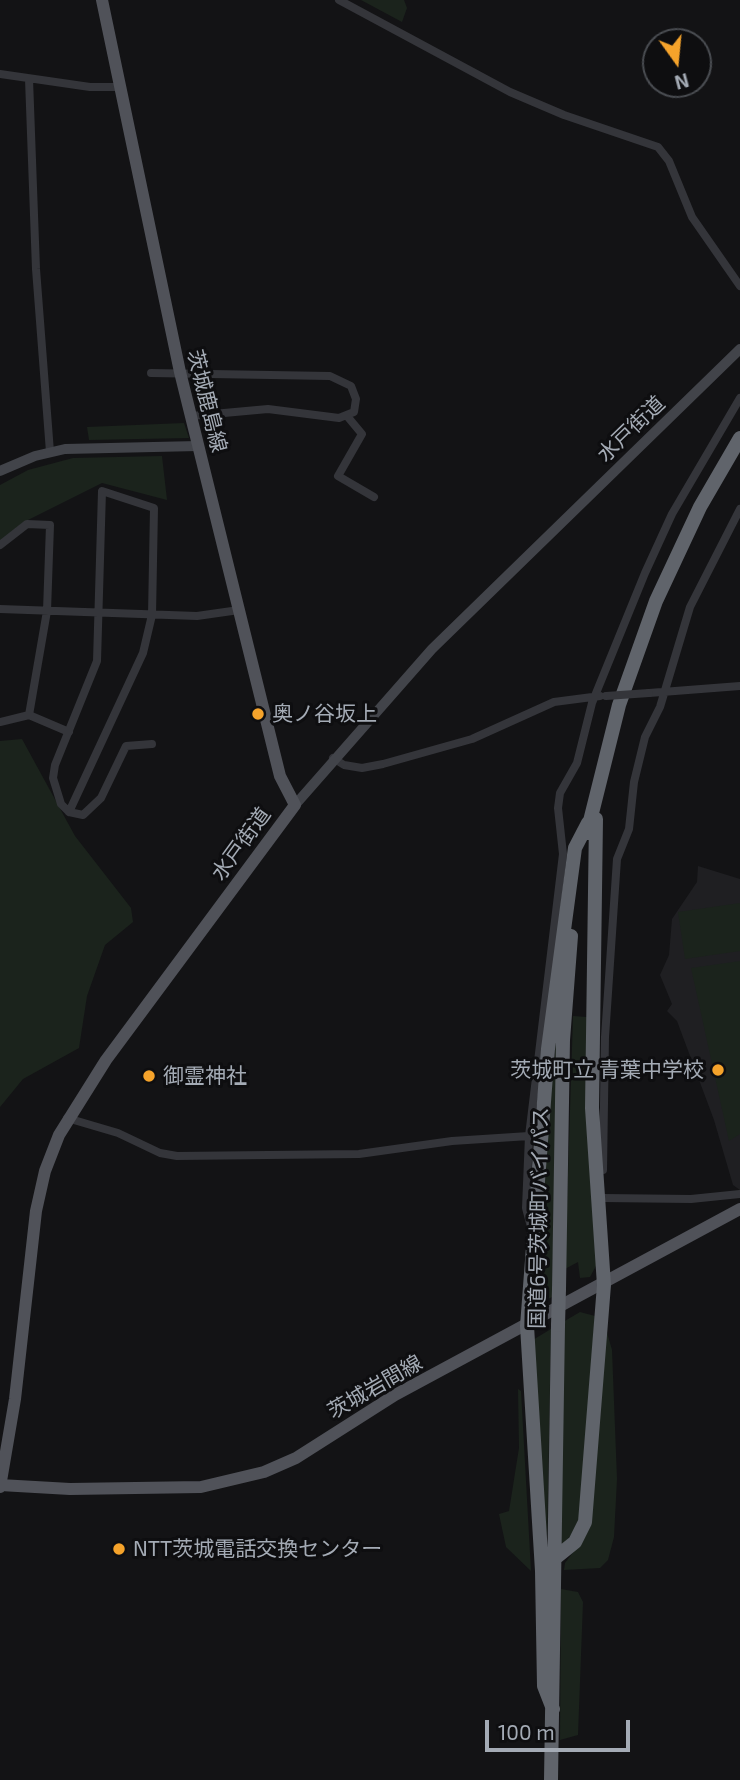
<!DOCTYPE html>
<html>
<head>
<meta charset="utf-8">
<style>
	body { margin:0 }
	#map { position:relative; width:740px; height:1780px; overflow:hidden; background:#131315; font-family:"Exo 2",sans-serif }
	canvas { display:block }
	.north { position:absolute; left:642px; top:28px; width:70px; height:70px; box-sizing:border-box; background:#0e0e10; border:2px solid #4a4d52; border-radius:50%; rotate:165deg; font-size:19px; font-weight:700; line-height:28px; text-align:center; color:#a4abb5 }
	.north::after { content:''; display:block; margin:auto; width:24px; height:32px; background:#f5a32b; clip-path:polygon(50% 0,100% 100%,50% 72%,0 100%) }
	.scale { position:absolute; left:485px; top:1720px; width:145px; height:32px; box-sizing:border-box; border:4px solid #a4abb5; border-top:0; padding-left:9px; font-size:21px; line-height:24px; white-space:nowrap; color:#a4abb5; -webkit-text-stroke:5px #0e0e10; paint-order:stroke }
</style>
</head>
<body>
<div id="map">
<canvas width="740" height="1780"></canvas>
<div class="north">N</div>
<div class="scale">100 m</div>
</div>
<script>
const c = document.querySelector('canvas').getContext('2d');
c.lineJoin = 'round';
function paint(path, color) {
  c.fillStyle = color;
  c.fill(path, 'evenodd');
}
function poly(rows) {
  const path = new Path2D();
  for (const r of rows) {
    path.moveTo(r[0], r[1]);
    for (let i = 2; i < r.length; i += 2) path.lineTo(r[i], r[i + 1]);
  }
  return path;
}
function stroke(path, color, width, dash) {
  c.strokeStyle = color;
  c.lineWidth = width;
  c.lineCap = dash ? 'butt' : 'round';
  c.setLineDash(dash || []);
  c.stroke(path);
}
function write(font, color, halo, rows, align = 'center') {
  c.font = font + ' "Exo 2","Noto Sans JP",sans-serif';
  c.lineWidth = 6;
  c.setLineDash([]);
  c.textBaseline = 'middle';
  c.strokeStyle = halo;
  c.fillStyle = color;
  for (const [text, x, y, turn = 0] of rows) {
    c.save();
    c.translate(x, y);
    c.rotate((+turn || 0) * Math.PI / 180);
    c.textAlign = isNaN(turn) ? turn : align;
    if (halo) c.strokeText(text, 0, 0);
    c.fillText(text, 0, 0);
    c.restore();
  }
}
paint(poly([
	[698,866,740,879,740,1190,733,1185,714,1120,677,1021,667,1011,672,1004,660,975,669,955,672,919,697,882]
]), '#1f1f22');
paint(poly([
	[361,0,404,0,407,8,402,22],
	[184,423,189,438,89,440,87,427],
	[162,456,167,500,102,483,24,522,0,541,0,485,28,470,73,458],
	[22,739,75,836,131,908,133,922,105,945,87,996,79,1048,23,1079,0,1107,0,741],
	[740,903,740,951,685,959,678,912],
	[740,961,740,1134,729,1141,691,968],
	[558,1014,552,1297,546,1300,534,1292],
	[573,1016,587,1017,588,1121,597,1264,590,1277,580,1278,578,1262,565,1269],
	[580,1312,595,1316,579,1525,559,1550,563,1322],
	[551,1329,547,1545,531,1341],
	[606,1329,612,1350,617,1479,614,1537,608,1560,600,1568,564,1570,565,1563,586,1535],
	[518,1389,521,1391,531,1571,506,1547,499,1514,509,1511,519,1448],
	[561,1589,578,1592,583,1602,578,1735,560,1740]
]), '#1b231c');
stroke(poly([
	[339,0,510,92,564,115,658,147,669,161,692,217,740,286],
	[0,74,90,87,120,87],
	[29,79,36,269,50,452],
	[151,373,330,376,351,386,356,399,354,412,339,418,268,409,191,416],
	[347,416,362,434,338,476,374,497],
	[0,545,27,524,50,525,47,611,29,715],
	[0,609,197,616,239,610],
	[649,693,740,686],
	[0,722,29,715,69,732],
	[333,758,344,765,362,768,383,764,472,739,554,702,600,696],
	[69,812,143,653,152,615,154,508,102,491,97,661,55,765,53,778,61,804,69,812,83,815,101,798,126,746,152,744],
	[67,1118,118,1133,160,1153,177,1156,359,1154,452,1141,529,1136],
	[603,1170,605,1037,617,859,629,829,634,782,645,737,660,707,690,607,740,509],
	[603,1198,691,1199,740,1194],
	[531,1227,526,1208,529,1136,563,854,558,808,560,793,577,763,592,703,645,573,672,514,740,398]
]), '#34353a', 8);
stroke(poly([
	[0,471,35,456,65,449,198,446],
	[295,805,432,649,740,349]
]), '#42444a', 10);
stroke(poly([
	[0,1485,70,1489,201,1487,264,1472,296,1458,395,1395,740,1209],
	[0,1487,15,1399,36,1211,45,1171,59,1135,106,1060,295,805,280,776,180,372,102,0]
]), '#505259', 12);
stroke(poly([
	[587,833,619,705,656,601,700,507,740,438],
	[559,1289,563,1040,571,936],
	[554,1559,575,1542,585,1522,604,1285,592,1108,596,819],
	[553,1709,544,1686,542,1571,527,1326,548,1049,575,848,588,823],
	[551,1780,558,1325]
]), '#60646b', 14);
stroke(poly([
	[606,696,649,693]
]), '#34353a', 8);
stroke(poly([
	[558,1325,559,1289]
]), '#60646b', 14);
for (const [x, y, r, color] of [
	[258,714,7,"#f5a32b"],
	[718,1070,7,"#f5a32b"],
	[149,1076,7,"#f5a32b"],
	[119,1549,7,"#f5a32b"]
]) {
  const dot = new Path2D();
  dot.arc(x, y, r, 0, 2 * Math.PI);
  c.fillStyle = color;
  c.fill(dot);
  stroke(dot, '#0e0e10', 2.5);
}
write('21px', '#a4abb5', '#0e0e10', [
	["茨城鹿島線",207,401,76],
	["水戸街道",631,429,-44],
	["水戸街道",241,844,-54],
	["国道6号茨城町バイパス",539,1218,-89],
	["茨城岩間線",375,1387,-30]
]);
write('21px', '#a4abb5', '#0e0e10', [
	["奥ノ谷坂上",272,714],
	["茨城町立 青葉中学校",704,1070,"right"],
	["御霊神社",163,1076],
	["NTT茨城電話交換センター",133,1549]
], 'left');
</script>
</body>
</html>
